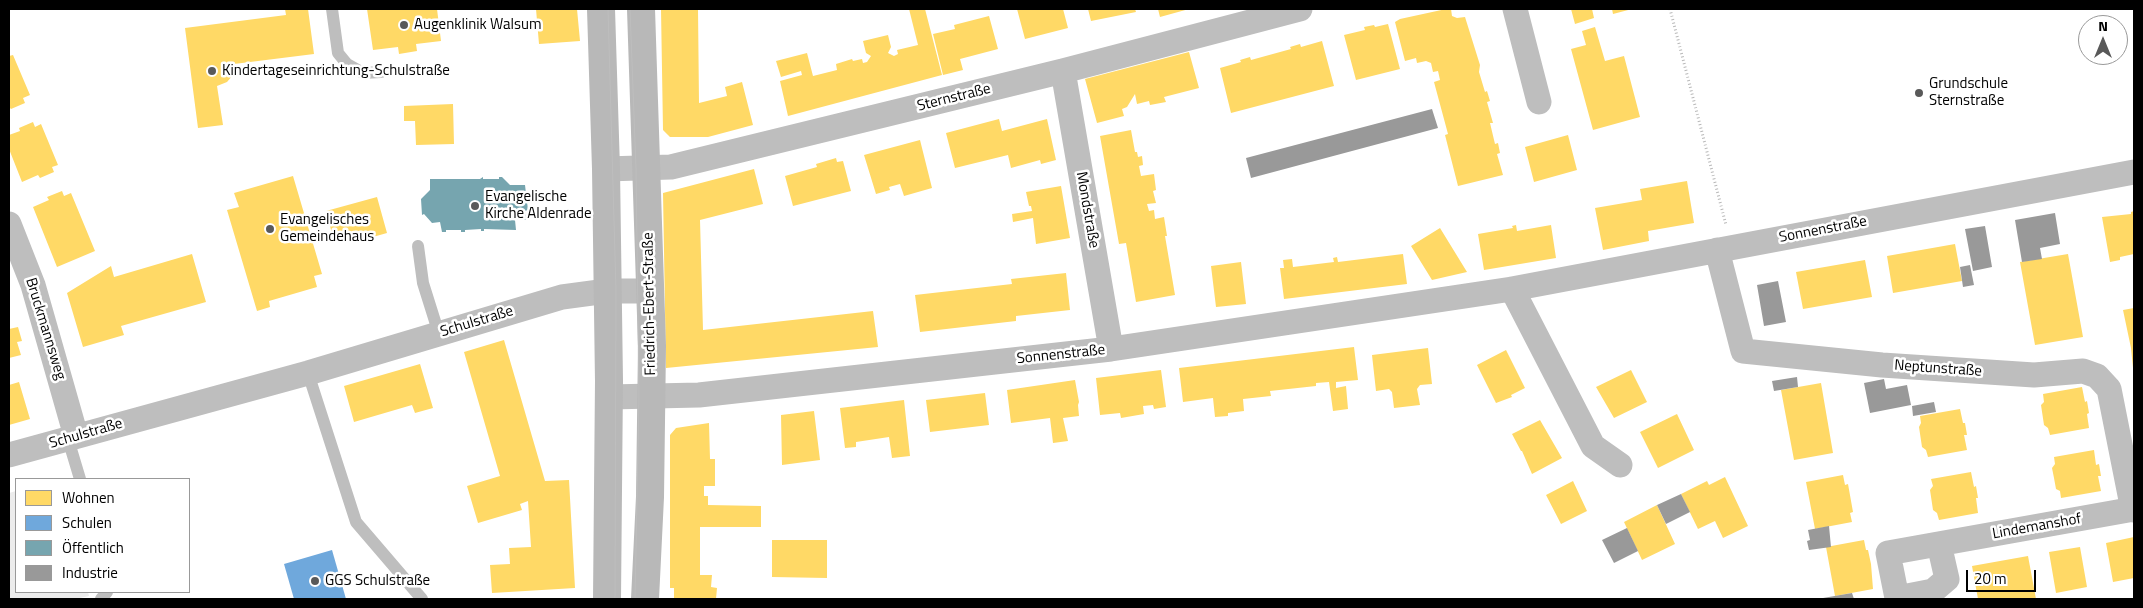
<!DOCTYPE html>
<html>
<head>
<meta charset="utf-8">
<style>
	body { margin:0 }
	#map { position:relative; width:2143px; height:608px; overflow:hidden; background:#fff; font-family:"Titillium Web",sans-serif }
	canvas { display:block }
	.frame { position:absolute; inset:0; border:10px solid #000; pointer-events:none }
	.legend { position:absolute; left:15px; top:478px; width:175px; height:115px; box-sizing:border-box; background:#fff; border:1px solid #999; margin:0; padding:6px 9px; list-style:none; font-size:15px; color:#000 }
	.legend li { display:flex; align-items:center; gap:10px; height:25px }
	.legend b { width:25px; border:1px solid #999 }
	.north { position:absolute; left:2078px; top:15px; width:50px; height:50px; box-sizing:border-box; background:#fff; border:1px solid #999; border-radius:50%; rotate:0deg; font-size:14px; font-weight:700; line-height:20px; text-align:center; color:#000 }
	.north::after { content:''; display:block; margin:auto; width:18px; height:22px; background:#595959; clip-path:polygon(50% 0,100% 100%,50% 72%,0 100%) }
	.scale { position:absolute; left:1966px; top:570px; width:70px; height:22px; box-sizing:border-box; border:2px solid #000; border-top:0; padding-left:6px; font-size:15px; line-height:18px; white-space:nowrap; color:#000; -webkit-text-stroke:4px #fff; paint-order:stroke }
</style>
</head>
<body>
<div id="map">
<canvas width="2143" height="608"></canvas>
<div class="frame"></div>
<ul class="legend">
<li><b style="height:14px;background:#ffd966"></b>Wohnen</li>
<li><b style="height:14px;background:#6fa8dc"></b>Schulen</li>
<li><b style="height:14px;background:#76a5af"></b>Öffentlich</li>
<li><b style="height:14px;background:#999"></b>Industrie</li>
</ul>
<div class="north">N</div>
<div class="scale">20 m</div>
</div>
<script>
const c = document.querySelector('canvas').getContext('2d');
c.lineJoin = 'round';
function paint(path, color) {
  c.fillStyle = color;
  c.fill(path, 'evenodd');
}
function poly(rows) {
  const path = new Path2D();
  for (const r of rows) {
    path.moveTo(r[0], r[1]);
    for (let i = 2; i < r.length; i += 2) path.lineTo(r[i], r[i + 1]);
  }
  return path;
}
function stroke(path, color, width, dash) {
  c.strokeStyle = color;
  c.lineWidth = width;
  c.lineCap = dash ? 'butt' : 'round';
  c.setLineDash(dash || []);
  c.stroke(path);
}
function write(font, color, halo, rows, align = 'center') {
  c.font = font + ' "Titillium Web",sans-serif';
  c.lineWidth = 5;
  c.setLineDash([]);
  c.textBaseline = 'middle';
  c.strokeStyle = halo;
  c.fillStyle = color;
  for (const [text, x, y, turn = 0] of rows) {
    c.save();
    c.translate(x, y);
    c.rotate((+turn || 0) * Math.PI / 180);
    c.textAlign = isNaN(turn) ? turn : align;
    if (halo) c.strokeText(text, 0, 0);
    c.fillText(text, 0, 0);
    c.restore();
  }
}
paint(poly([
	[16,491,16,592,88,592,89,596,75,599,9,599,9,493]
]), '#ececec');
paint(poly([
	[285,9,308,9,314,54,234,64,233,75,227,82,217,86,223,125,198,128,185,28,286,15],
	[367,9,437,9,441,41,416,44,417,51,399,54,398,47,373,50],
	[536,9,577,9,580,41,539,44],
	[661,9,698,9,699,103,727,96,725,87,742,82,753,125,708,137,670,137,663,130],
	[909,9,925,9,942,75,788,116,780,81,802,75,801,71,781,77,776,61,807,53,813,76,837,70,836,64,852,59,853,61,862,59,863,63,867,62,871,56,866,53,863,41,888,35,891,47,888,53,894,56,898,54,897,50,918,45],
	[1017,9,1063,9,1068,28,1025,39],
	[1088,9,1135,9,1136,12,1091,21],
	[1158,9,1189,9,1160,17],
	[1446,9,1451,9,1452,16,1457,18,1465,17,1480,65,1479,72,1485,92,1487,91,1490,101,1487,102,1493,123,1490,123,1495,144,1498,143,1500,153,1497,154,1503,175,1458,186,1445,135,1448,134,1434,82,1440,80,1438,71,1433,72,1431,63,1426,61,1417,63,1416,58,1405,61,1395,22,1400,19],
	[1571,9,1592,9,1594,18,1575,24],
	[1612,9,1632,9,1613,14],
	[989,16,998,49,960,59,963,70,943,75,933,34,955,29,954,25],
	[1388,24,1400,69,1356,80,1344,35,1365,30,1364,27,1374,25,1375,27],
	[1595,27,1605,61,1624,56,1640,117,1593,130,1571,49,1586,45,1582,31],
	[1322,41,1334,86,1231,113,1220,68,1241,62,1240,60,1250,57,1251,60,1291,49,1290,47,1300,44,1301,47],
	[1189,52,1199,88,1164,97,1166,102,1150,105,1149,101,1137,104,1135,94,1127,107,1122,109,1124,116,1097,123,1085,79],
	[13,55,30,95,23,98,25,103,11,109,9,107,9,56],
	[453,104,454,144,416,145,415,121,404,121,404,106],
	[999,119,1002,131,1047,119,1056,160,1041,164,1040,160,1011,168,1008,155,955,168,946,133],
	[33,122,35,127,41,124,58,165,52,167,54,172,40,178,38,175,22,182,9,149,9,135,20,131,19,128],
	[1131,130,1135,152,1137,152,1138,157,1142,156,1143,165,1139,166,1141,176,1154,174,1156,190,1153,191,1156,203,1147,204,1149,211,1154,210,1155,219,1164,217,1167,236,1165,236,1175,295,1136,302,1126,243,1119,244,1100,136],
	[1568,135,1577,170,1534,182,1525,147],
	[920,140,932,188,904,196,900,184,889,187,890,190,876,194,864,155],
	[836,158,837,162,843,161,851,191,793,206,785,176,817,167,816,164],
	[754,169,763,204,700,220,703,330,873,311,878,347,666,368,663,193],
	[293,176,322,274,314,276,317,287,269,301,270,307,257,311,227,210,239,207,234,193],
	[1687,181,1694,223,1648,231,1649,241,1603,250,1595,208,1642,200,1640,189],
	[1061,186,1070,238,1036,244,1033,218,1013,222,1012,214,1032,211,1031,206,1029,206,1026,192],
	[62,191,64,196,71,193,95,251,57,267,33,207,49,200,47,197],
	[377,197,387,233,355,242,353,236,334,241,326,211],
	[2134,211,2134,254,2120,257,2120,260,2110,262,2102,217,2131,214,2131,212],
	[1516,225,1517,231,1551,225,1556,258,1484,270,1478,234,1513,228,1512,226],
	[1440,228,1467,272,1432,280,1411,246],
	[1955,244,1962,281,1893,293,1887,256],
	[192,254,206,302,121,326,124,335,83,347,67,293,111,266,114,277],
	[1403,254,1407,284,1284,299,1280,268,1284,268,1283,260,1292,259,1293,267,1334,262,1333,258,1337,257,1338,262],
	[2068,254,2083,337,2035,345,2020,262],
	[1865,260,1872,297,1803,309,1796,272],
	[1241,262,1246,304,1216,307,1211,266],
	[1066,273,1070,310,1016,316,1016,321,920,332,915,295,1012,284,1011,279],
	[2134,308,2134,368,2133,368,2131,348,2123,310],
	[18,327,22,341,17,342,21,355,9,358,9,329],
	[504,340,545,481,569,480,575,588,492,593,490,565,510,564,509,548,531,547,528,501,520,504,522,510,478,523,467,486,500,476,464,352],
	[1354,347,1358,380,1336,382,1336,388,1346,386,1348,409,1333,411,1329,382,1316,383,1316,386,1270,391,1271,396,1243,399,1244,411,1228,413,1228,416,1215,417,1213,398,1183,402,1179,368],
	[1428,348,1432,384,1420,385,1417,389,1420,405,1394,408,1392,392,1389,389,1376,391,1372,355],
	[1506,350,1525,388,1511,395,1512,397,1496,403,1477,365],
	[420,364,433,408,415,413,412,405,354,422,344,386],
	[1161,370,1166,407,1154,409,1153,405,1143,406,1144,414,1121,418,1120,413,1100,415,1096,378],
	[1631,370,1647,402,1614,418,1596,387],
	[1075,380,1079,402,1078,405,1079,416,1063,418,1068,441,1053,443,1050,418,1011,423,1007,390],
	[19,382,30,419,9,425,9,385],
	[1821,383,1833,453,1794,460,1781,390],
	[2082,387,2085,402,2087,401,2089,413,2087,414,2089,428,2050,435,2048,428,2044,425,2041,405,2044,402,2043,394],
	[985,393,989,425,930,432,926,400],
	[904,400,910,456,892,458,889,437,856,442,856,447,845,448,840,408],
	[1960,409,1963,423,1965,423,1967,435,1964,435,1967,450,1928,457,1926,450,1922,447,1919,427,1921,423,1920,416],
	[814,411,820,460,782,465,781,415],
	[1677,414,1694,450,1658,468,1640,432],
	[1540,420,1562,458,1532,474,1522,451,1521,451,1512,434],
	[709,423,710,459,715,459,715,486,704,486,704,496,708,496,708,505,761,506,761,527,700,527,700,575,712,575,711,587,717,588,716,599,674,599,674,588,670,588,670,435,676,428],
	[2094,450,2096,465,2099,464,2101,476,2098,476,2101,491,2061,498,2060,491,2056,489,2054,478,2052,468,2055,464,2054,457],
	[1971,472,1974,487,1976,486,1978,498,1976,498,1978,513,1939,520,1937,513,1933,510,1930,490,1933,486,1931,479],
	[1843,475,1845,485,1848,484,1853,512,1850,513,1852,522,1815,529,1806,482],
	[1725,477,1748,526,1723,538,1715,521,1698,529,1681,494,1707,481,1709,485],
	[1573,481,1587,511,1561,524,1546,495],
	[1657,505,1675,544,1642,560,1624,522],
	[2134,537,2134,578,2113,582,2106,543],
	[772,540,827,540,827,578,772,577],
	[1864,540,1866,550,1868,550,1871,564,1873,589,1835,596,1826,547],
	[2080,547,2087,587,2056,593,2049,552],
	[2028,556,2036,599,1978,599,1972,566]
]), '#ffd966');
paint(poly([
	[332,550,346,599,294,599,284,564]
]), '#6fa8dc');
paint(poly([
	[483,177,483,179,499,179,499,177,502,177,510,185,525,185,528,210,525,211,526,220,515,220,516,230,484,229,484,231,481,231,481,229,465,230,465,232,461,232,461,230,446,230,446,232,442,232,440,222,432,223,424,214,422,215,421,199,430,190,430,179,480,179]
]), '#76a5af');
paint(poly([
	[1432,109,1438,128,1251,178,1246,158],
	[2055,213,2060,244,2040,248,2042,259,2022,262,2015,220],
	[1985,226,1992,267,1973,271,1965,229],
	[1970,265,1974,285,1963,287,1960,267],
	[1778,281,1786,322,1764,326,1757,285],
	[1797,377,1798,387,1774,391,1772,381],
	[1884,379,1886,389,1907,385,1911,405,1870,413,1864,383],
	[1934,402,1936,412,1913,416,1912,406],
	[1681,494,1690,512,1666,524,1657,505],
	[1829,526,1831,547,1809,550,1807,541,1810,540,1808,530],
	[1627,528,1638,551,1614,563,1602,540],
	[1852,593,1854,599,1823,599,1823,598]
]), '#999');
stroke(poly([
	[1670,9,1726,225]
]), '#b9b9b9', 3, [1, 2.5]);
stroke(poly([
	[332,9,338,53,347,64,363,73,381,72],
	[418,246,423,283,439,334],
	[308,373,356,522,422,599],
	[68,439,80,479],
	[101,599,107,592]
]), '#bebebe', 12);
stroke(poly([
	[1515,9,1539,102],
	[1063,71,1111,349],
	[606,169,671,167,1063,71,1300,9],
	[9,224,33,285,76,436],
	[1717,250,1743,351,1882,365,2034,375,2083,371,2097,376,2109,389,2133,510],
	[1512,289,1593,446,1620,465],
	[609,397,699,395,1111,349,1512,289,2134,172],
	[9,455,308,373,562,297,607,291,650,291],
	[1939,544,1947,579,1933,591,1897,598,1888,553,2134,509]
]), '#bebebe', 25);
stroke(poly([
	[601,9,606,169,609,381,607,599],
	[641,9,652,346,650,497,645,599]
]), '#b8b8b8', 28);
stroke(poly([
	[608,9,616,291,615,599],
	[630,9,636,168,639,397,635,599]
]), '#bebebe', 1);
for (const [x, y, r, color] of [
	[404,25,5,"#595959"],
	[212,71,5,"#595959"],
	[1919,93,5,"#595959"],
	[475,206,5,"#595959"],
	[270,229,5,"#595959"],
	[315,581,5,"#595959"]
]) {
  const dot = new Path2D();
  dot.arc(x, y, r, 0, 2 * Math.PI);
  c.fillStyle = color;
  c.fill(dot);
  stroke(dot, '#fff', 2);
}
write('15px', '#000', '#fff', [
	["Augenklinik Walsum",414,25],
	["Kindertageseinrichtung-Schulstraße",222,71],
	["Grundschule",1929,84],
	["Sternstraße",1929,101],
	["Evangelische",485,197],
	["Kirche Aldenrade",485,214],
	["Evangelisches",280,220],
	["Gemeindehaus",280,237],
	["GGS Schulstraße",325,581]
], 'left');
write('15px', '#000', '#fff', [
	["Sternstraße",954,98,-14],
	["Mondstraße",1087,210,80],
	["Sonnenstraße",1823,230,-11],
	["Friedrich-Ebert-Straße",650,304,-91],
	["Schulstraße",477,322,-17],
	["Bruckmannsweg",45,329,73],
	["Sonnenstraße",1061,355,-6],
	["Neptunstraße",1938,369,4],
	["Schulstraße",86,434,-16],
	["Lindemanshof",2037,527,-10]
]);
</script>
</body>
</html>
